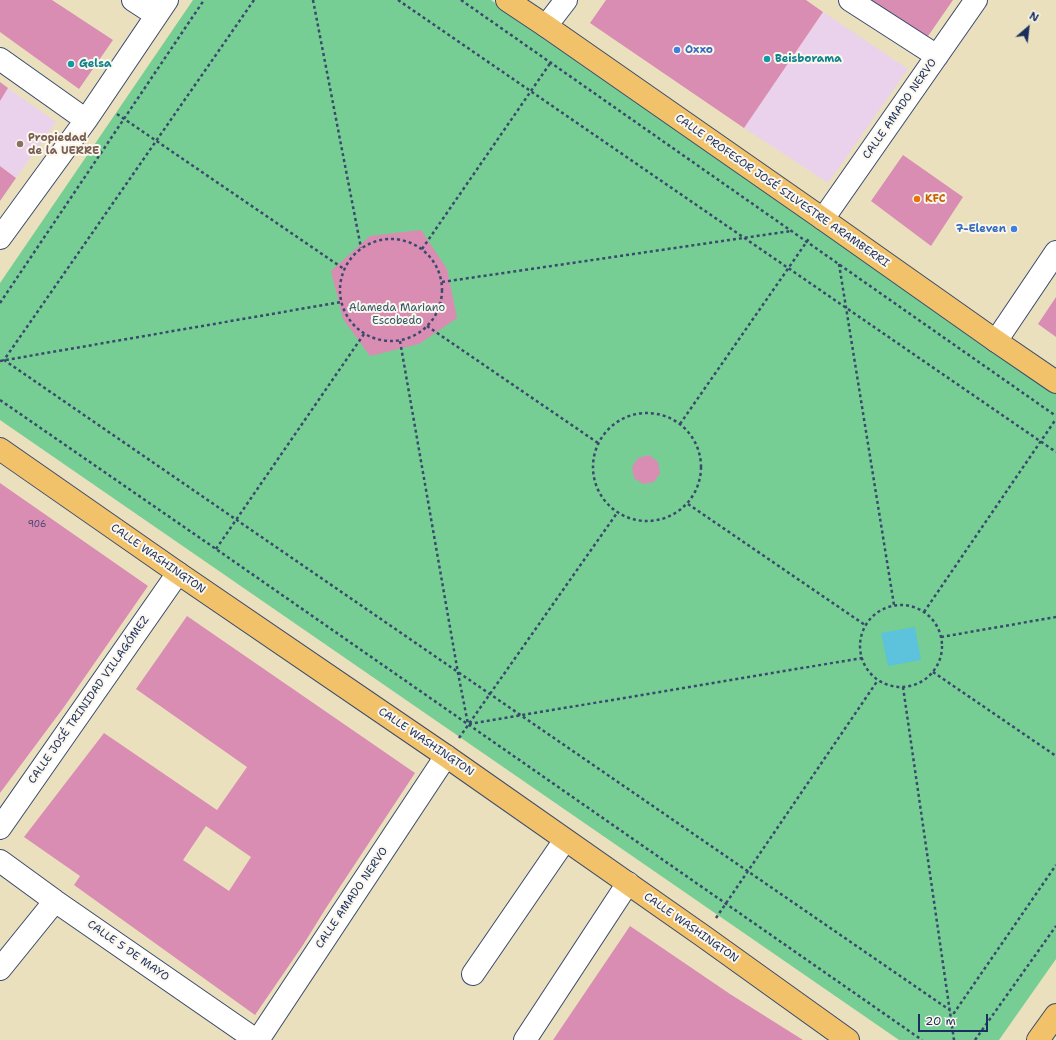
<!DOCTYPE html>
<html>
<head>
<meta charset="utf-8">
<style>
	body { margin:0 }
	#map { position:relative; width:1056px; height:1040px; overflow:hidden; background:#eae0be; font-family:"Shantell Sans",sans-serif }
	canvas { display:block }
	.north { position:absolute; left:1008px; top:8px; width:40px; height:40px; -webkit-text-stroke:3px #fbf7ec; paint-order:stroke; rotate:28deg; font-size:11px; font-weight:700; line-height:16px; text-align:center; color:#1b2f5e }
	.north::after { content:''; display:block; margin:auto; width:14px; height:18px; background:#1b2f5e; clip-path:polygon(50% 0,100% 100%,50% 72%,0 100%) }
	.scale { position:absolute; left:918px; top:1014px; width:70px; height:18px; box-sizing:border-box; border:2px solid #1b2f5e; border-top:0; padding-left:5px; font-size:12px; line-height:14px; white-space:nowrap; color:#1b2f5e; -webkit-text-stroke:3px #fbf7ec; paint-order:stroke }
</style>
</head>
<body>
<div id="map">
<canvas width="1056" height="1040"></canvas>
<div class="north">N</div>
<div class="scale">20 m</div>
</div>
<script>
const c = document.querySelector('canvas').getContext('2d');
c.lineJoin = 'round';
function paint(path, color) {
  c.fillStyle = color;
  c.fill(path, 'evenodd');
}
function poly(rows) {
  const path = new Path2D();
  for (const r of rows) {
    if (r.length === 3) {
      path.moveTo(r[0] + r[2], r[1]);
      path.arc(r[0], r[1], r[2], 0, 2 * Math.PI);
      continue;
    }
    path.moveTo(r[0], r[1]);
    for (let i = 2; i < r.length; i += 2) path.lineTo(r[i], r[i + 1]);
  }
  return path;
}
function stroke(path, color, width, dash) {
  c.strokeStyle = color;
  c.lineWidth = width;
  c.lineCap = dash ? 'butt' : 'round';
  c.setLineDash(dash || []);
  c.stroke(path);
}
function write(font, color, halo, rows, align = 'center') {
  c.font = font + ' "Shantell Sans",sans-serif';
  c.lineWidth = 4;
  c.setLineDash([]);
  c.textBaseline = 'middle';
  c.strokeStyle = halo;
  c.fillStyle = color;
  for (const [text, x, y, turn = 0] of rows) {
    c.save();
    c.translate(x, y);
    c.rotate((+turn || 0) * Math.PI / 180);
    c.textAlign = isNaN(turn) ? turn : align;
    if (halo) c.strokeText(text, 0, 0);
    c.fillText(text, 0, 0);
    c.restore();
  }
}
paint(poly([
	[823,12,908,69,828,183,744,128],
	[8,88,56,122,16,178,0,166,0,101]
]), '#ead1ec');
paint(poly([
	[193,0,491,0,1056,391,1056,959,999,1040,899,1040,0,420,0,283]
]), '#76ce94');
paint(poly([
	[915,627,921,660,888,666,881,633]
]), '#5dc2db');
paint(poly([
	[0,0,52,0,113,40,79,89,0,32],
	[606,0,806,0,823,12,744,128,590,23],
	[864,0,953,0,926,39],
	[0,82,8,88,0,101],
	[903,155,963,197,931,246,871,201],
	[0,166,16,178,0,201],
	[421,230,447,269,457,318,419,344,370,356,343,319,331,271,370,236],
	[1056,297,1056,337,1038,324],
	[649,455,658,462,660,473,654,482,643,484,634,478,632,467,638,458],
	[0,483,148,586,64,707,0,793],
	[187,616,415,773,326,908,303,945,255,1015,74,885,80,876,24,837,104,733,217,810,247,767,136,689],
	[206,826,251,857,229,891,183,860],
	[630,926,730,994,803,1040,553,1040]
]), '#d98db3');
const minor = poly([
	[133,0,156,15],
	[850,0,937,56],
	[546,26,566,0],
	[0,59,86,120],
	[823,219,976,0],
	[0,238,86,120,167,0],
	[996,341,1056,252],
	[0,828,178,573],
	[0,861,55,901,256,1040],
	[0,969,55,901],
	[473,974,565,840],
	[258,1040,446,756],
	[525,1040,628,883]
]);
const major = poly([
	[507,0,546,26,823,219,996,341,1056,382],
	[0,449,178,573,446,756,703,936,848,1040]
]);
const highway = poly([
	[1038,1040,1056,1015]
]);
stroke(minor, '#3a4a6c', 24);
stroke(major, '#3a4a6c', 24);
stroke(highway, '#3a4a6c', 24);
stroke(poly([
	[254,0,4,360,954,1013,1056,865],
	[313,0,361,248],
	[398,0,1056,452],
	[461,0,1056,416],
	[117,114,344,269],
	[391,290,51],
	[422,249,551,62],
	[839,264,894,605],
	[442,282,791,231],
	[0,303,204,0],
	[427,326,598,443],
	[400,341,458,673,468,724],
	[0,361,341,302],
	[0,400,216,549,922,1040],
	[647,467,54],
	[680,424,810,237],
	[688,504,865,625],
	[216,549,364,334],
	[901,646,41],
	[924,612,1056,419],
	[941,637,1056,617],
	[933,672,1056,756],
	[903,687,954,1040],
	[469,724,862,658],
	[459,738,617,513],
	[716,918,878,680],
	[975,1040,1056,926]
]), '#3a4a6c', 2.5, [3, 3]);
stroke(minor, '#fff', 22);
stroke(major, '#f2c26a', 22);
stroke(highway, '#f2c26a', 22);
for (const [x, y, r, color] of [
	[677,50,4,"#3f7fe0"],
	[767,59,4,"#0f9aa8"],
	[71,64,4,"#0f9aa8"],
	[20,144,4,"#8d6e63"],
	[917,199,4,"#e8710a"],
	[1014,229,4,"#3f7fe0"]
]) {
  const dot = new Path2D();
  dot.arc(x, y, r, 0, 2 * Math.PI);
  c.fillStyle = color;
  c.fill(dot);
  stroke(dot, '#fbf7ec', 1.5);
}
write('9px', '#4a4673', null, [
	["906",37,525]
]);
write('bold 11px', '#366cbe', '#fbf7ec', [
	["Oxxo",685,50],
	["7-Eleven",1006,229,"right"]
], 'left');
write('bold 11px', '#0d838f', '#fbf7ec', [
	["Beisborama",775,59],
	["Gelsa",79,64]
], 'left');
write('11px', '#1b2f5e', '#fbf7ec', [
	["CALLE AMADO NERVO",900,109,-55],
	["CALLE PROFESOR JOSÉ SILVESTRE ARAMBERRI",782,191,35],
	["CALLE WASHINGTON",158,559,35],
	["CALLE JOSÉ TRINIDAD VILLAGÓMEZ",89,700,-55],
	["CALLE WASHINGTON",426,742,34],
	["CALLE AMADO NERVO",352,898,-56],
	["CALLE WASHINGTON",691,928,35],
	["CALLE 5 DE MAYO",128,951,35]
]);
write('bold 11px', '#785e54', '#fbf7ec', [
	["Propiedad",28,138],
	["de la UERRE",28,151]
], 'left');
write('bold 11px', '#c56008', '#fbf7ec', [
	["KFC",925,199]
], 'left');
write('11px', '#32576c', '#fbf7ec', [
	["Alameda Mariano",397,308],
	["Escobedo",397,321]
]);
</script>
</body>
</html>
